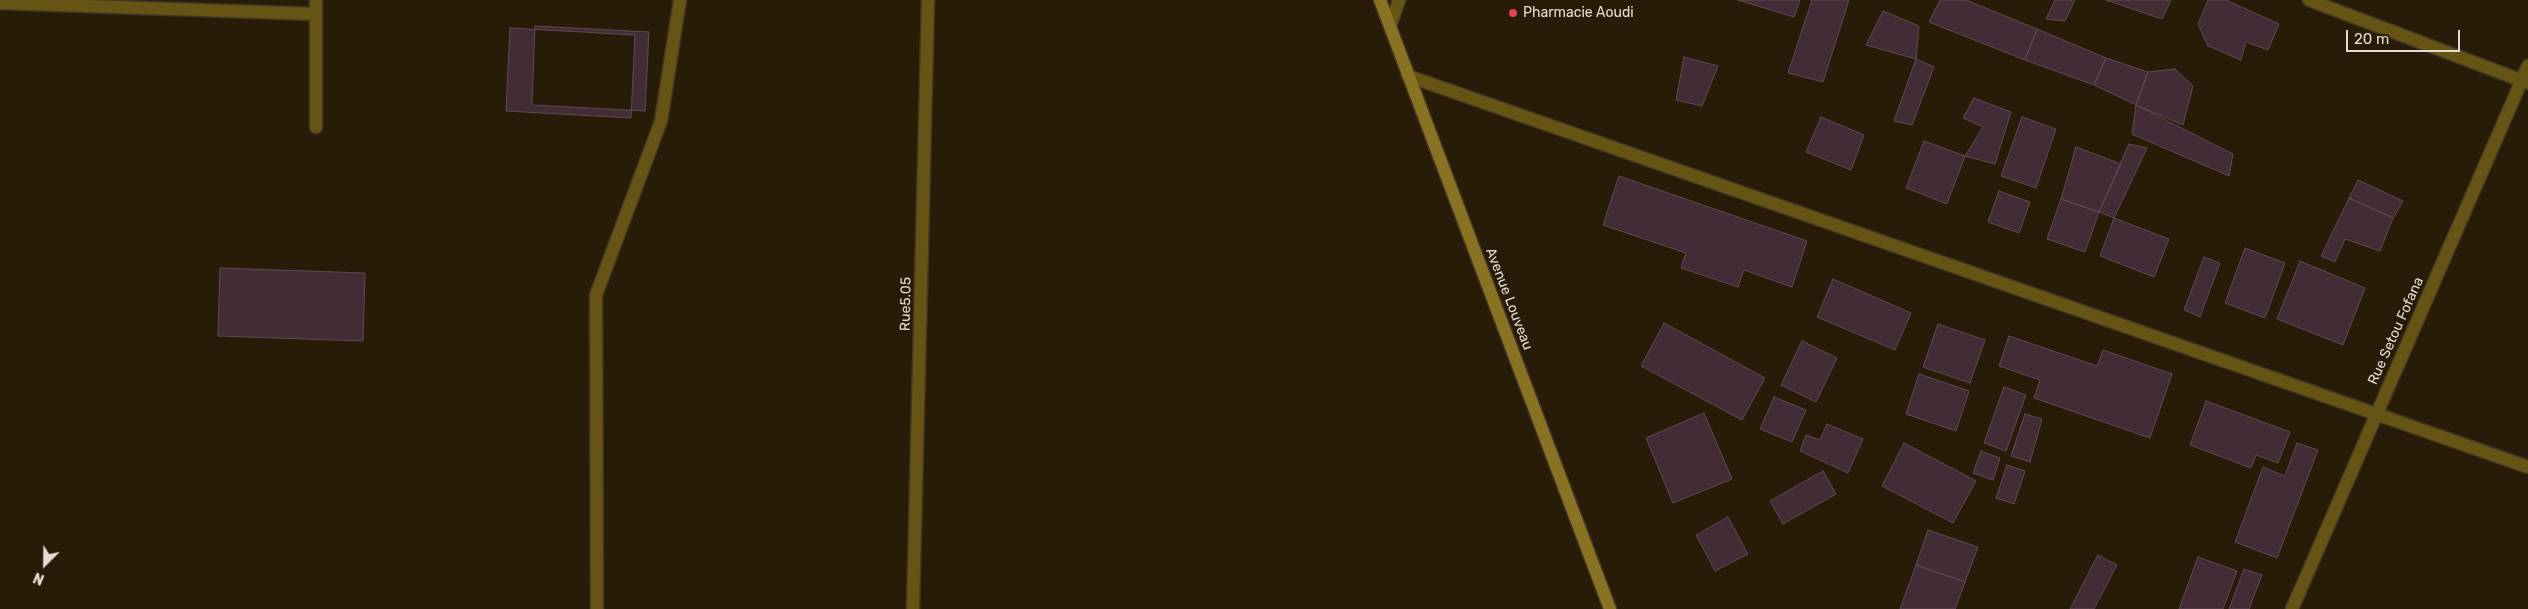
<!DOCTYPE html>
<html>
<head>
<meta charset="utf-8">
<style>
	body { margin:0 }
	#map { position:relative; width:2528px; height:609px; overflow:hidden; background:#281c09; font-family:Rubik,sans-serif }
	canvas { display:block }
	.north { position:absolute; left:20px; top:539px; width:50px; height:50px; -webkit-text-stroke:4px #281c09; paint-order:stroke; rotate:203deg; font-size:14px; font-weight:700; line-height:20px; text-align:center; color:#e4dcd1 }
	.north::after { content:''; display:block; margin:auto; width:18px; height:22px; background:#e4dcd1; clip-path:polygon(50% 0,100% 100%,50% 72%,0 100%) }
	.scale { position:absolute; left:2346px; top:30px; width:114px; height:22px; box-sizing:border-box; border:2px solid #e4dcd1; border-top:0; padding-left:6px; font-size:15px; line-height:18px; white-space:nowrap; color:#e4dcd1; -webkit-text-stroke:4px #281c09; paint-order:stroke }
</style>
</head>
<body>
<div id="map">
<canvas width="2528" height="609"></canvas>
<div class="north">N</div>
<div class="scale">20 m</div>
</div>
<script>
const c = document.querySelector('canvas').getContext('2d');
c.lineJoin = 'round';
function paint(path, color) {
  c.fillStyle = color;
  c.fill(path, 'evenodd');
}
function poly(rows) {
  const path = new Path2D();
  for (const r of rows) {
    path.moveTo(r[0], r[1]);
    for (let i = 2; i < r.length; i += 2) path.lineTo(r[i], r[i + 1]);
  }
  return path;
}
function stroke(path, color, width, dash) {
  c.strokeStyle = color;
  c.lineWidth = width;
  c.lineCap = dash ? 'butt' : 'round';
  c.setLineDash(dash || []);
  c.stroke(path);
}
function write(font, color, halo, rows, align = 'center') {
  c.font = font + ' Rubik,sans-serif';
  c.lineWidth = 5;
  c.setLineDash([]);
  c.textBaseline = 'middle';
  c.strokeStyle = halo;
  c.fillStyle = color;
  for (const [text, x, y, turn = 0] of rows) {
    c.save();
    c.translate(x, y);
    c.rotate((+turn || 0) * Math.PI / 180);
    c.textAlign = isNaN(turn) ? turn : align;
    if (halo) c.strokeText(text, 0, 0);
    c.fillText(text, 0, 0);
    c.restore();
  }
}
const building = poly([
	[1738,0,1800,0,1794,17,1738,0],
	[1812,0,1849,0,1823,82,1788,73,1812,0],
	[1940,0,1966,0,2037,29,2025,60,1929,22,1940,0],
	[2055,0,2075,0,2065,21,2046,19,2055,0],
	[2106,0,2171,0,2162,19,2106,0],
	[2208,0,2226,0,2279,24,2268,50,2246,42,2241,60,2208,46,2198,24,2208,0],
	[1883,11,1919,26,1916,59,1866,45,1883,11],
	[535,26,649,32,645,111,532,105,535,26],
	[510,28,635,35,631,118,506,111,510,28],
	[2037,29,2106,58,2094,85,2025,60,2037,29],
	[1684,57,1718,66,1702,106,1676,100,1684,57],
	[2106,58,2148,72,2136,105,2094,85,2106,58],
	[1916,59,1934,67,1912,125,1894,121,1916,59],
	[2175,69,2193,86,2183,125,2136,105,2148,72,2175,69],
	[1974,98,2011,112,1995,164,1965,156,1983,127,1963,118,1974,98],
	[2136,105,2233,154,2229,176,2132,134,2136,105],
	[1821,117,1864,135,1851,170,1806,152,1821,117],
	[2022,117,2056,129,2036,188,2001,176,2022,117],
	[1924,141,1965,156,1947,204,1906,188,1924,141],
	[2129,144,2147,148,2114,218,2099,212,2129,144],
	[2076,147,2121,164,2099,212,2061,199,2076,147],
	[1619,176,1807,241,1792,287,1744,270,1738,287,1681,268,1686,253,1603,225,1619,176],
	[2358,180,2403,201,2393,218,2349,198,2358,180],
	[1999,191,2030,202,2019,233,1988,222,1999,191],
	[2349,198,2393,218,2380,251,2345,239,2335,262,2321,256,2349,198],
	[2061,199,2099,212,2085,252,2047,239,2061,199],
	[2114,218,2169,239,2154,277,2100,256,2114,218],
	[2245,248,2285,263,2265,318,2225,303,2245,248],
	[2204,257,2220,263,2200,317,2184,310,2204,257],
	[2300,261,2365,288,2343,345,2277,319,2300,261],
	[220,268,365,273,363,341,218,336,220,268],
	[1833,279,1911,313,1895,350,1817,317,1833,279],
	[1664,323,1765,378,1742,420,1641,366,1664,323],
	[1938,324,1985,340,1970,383,1923,367,1938,324],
	[2009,336,2097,366,2103,350,2172,374,2150,438,2034,398,2040,380,1999,366,2009,336],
	[1802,341,1837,358,1816,402,1781,385,1802,341],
	[1919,374,1969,391,1956,431,1906,414,1919,374],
	[2004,387,2026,395,2006,451,1984,443,2004,387],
	[1774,397,1806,410,1792,442,1760,429,1774,397],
	[2206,401,2290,432,2278,463,2256,455,2251,468,2190,445,2206,401],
	[1704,413,1732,479,1673,503,1646,438,1704,413],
	[2025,414,2042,419,2030,462,2011,456,2025,414],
	[1827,424,1863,439,1848,473,1800,451,1806,435,1820,440,1827,424],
	[1904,443,1976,481,1953,523,1882,486,1904,443],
	[2297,443,2318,450,2277,558,2235,542,2263,467,2285,476,2297,443],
	[1981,451,2000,458,1993,480,1973,473,1981,451],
	[2007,465,2025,471,2014,504,1996,498,2007,465],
	[1823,471,1836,494,1783,524,1770,501,1823,471],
	[1728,517,1748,554,1715,571,1696,535,1728,517],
	[1928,530,1978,547,1965,582,1916,565,1928,530],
	[2098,555,2117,565,2094,609,2070,609,2098,555],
	[2198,557,2237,571,2223,609,2179,609,2198,557],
	[1916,565,1965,582,1955,609,1900,609,1916,565],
	[2244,569,2262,575,2249,609,2229,609,2244,569]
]);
paint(building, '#422c35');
stroke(building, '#614953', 1);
const minor = poly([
	[316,0,316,127],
	[2309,0,2528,83],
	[0,3,316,14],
	[1390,26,1399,0],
	[1408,76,2528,467],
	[597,609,596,295,661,121,680,0],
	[913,609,928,0],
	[2292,609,2528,66]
]);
const secondary = poly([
	[1380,0,1610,609]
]);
stroke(minor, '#423725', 15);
stroke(secondary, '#423725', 15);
stroke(minor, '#655413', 12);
stroke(secondary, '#897322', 12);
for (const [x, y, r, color] of [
	[1513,13,5,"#e0444e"]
]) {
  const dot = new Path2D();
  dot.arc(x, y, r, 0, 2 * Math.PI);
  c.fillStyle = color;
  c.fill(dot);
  stroke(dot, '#281c09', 2);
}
write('14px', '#e4dcd1', '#281c09', [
	["Pharmacie Aoudi",1523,13]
], 'left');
write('14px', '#e4dcd1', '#281c09', [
	["Avenue Louveau",1509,299,69],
	["Rue5.05",906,304,-89],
	["Rue Setou Fofana",2396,331,-66]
]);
</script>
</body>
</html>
